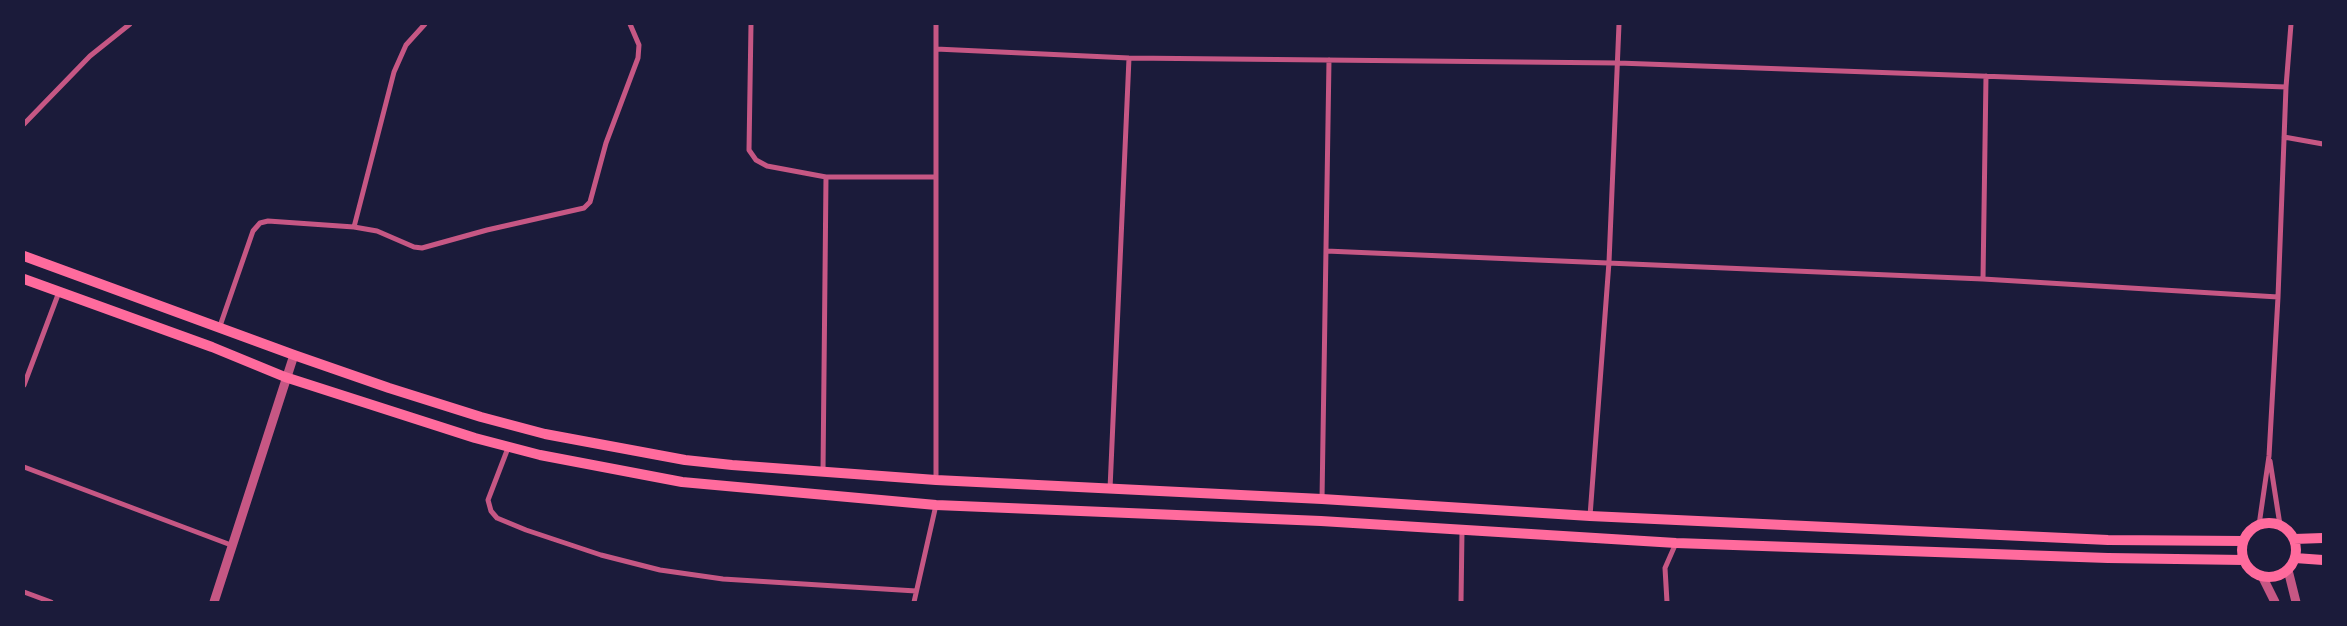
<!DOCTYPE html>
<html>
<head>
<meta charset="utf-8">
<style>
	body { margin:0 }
	#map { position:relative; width:2347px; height:626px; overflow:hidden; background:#1b1b3a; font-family:Barlow,sans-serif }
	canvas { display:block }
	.frame { position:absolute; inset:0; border:25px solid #1b1b3a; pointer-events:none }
</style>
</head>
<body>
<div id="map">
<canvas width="2347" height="626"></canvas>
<div class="frame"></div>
</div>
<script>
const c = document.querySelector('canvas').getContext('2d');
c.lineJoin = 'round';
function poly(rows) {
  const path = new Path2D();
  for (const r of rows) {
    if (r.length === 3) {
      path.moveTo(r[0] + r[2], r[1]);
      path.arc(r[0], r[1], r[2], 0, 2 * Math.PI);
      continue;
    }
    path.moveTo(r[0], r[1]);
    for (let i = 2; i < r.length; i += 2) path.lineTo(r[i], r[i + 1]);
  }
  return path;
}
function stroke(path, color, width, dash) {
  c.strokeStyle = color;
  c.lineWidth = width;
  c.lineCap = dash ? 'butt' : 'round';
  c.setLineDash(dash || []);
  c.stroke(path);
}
stroke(poly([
	[751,24,749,150,756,160,767,166,826,177,936,177],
	[936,24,936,480],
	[936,49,1129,58,1618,63,2286,87],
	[24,124,90,56,130,24],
	[2284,137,2323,144],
	[354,227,394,72,406,45,425,24],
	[1326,251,1983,279,2278,297],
	[1983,279,1986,76],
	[220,326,253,231,260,223,268,221,354,227,377,231,414,247,422,248,487,230,584,208,590,202,606,143,638,58,639,45,630,24],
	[24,385,59,292],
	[508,448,488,500,491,511,497,518,526,530,601,555,660,570,723,579,916,591],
	[2270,461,2280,525],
	[24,467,231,545],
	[823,471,826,177],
	[1110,489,1129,58],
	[1322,499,1329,60],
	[1590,516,1609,262,1619,24],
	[2259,525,2269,456,2278,297,2286,87,2291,24],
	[24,592,51,602],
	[914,602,936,505],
	[1461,602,1462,531],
	[1667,602,1665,568,1676,543]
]), '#c65784', 5);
stroke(poly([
	[2288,570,2296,602],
	[2262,576,2275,602],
	[214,602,294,355]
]), '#c65784', 9);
stroke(poly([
	[24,256,294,355,389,388,481,417,545,434,685,460,732,465,936,480,1322,499,1590,516,2108,540,2243,541],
	[24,279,212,347,285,377,475,438,540,455,682,482,936,505,1321,521,1676,543,2108,558,2244,560],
	[2269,550,27],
	[2294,539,2323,538],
	[2295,558,2323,560]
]), '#ff6b9d', 10);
</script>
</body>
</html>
